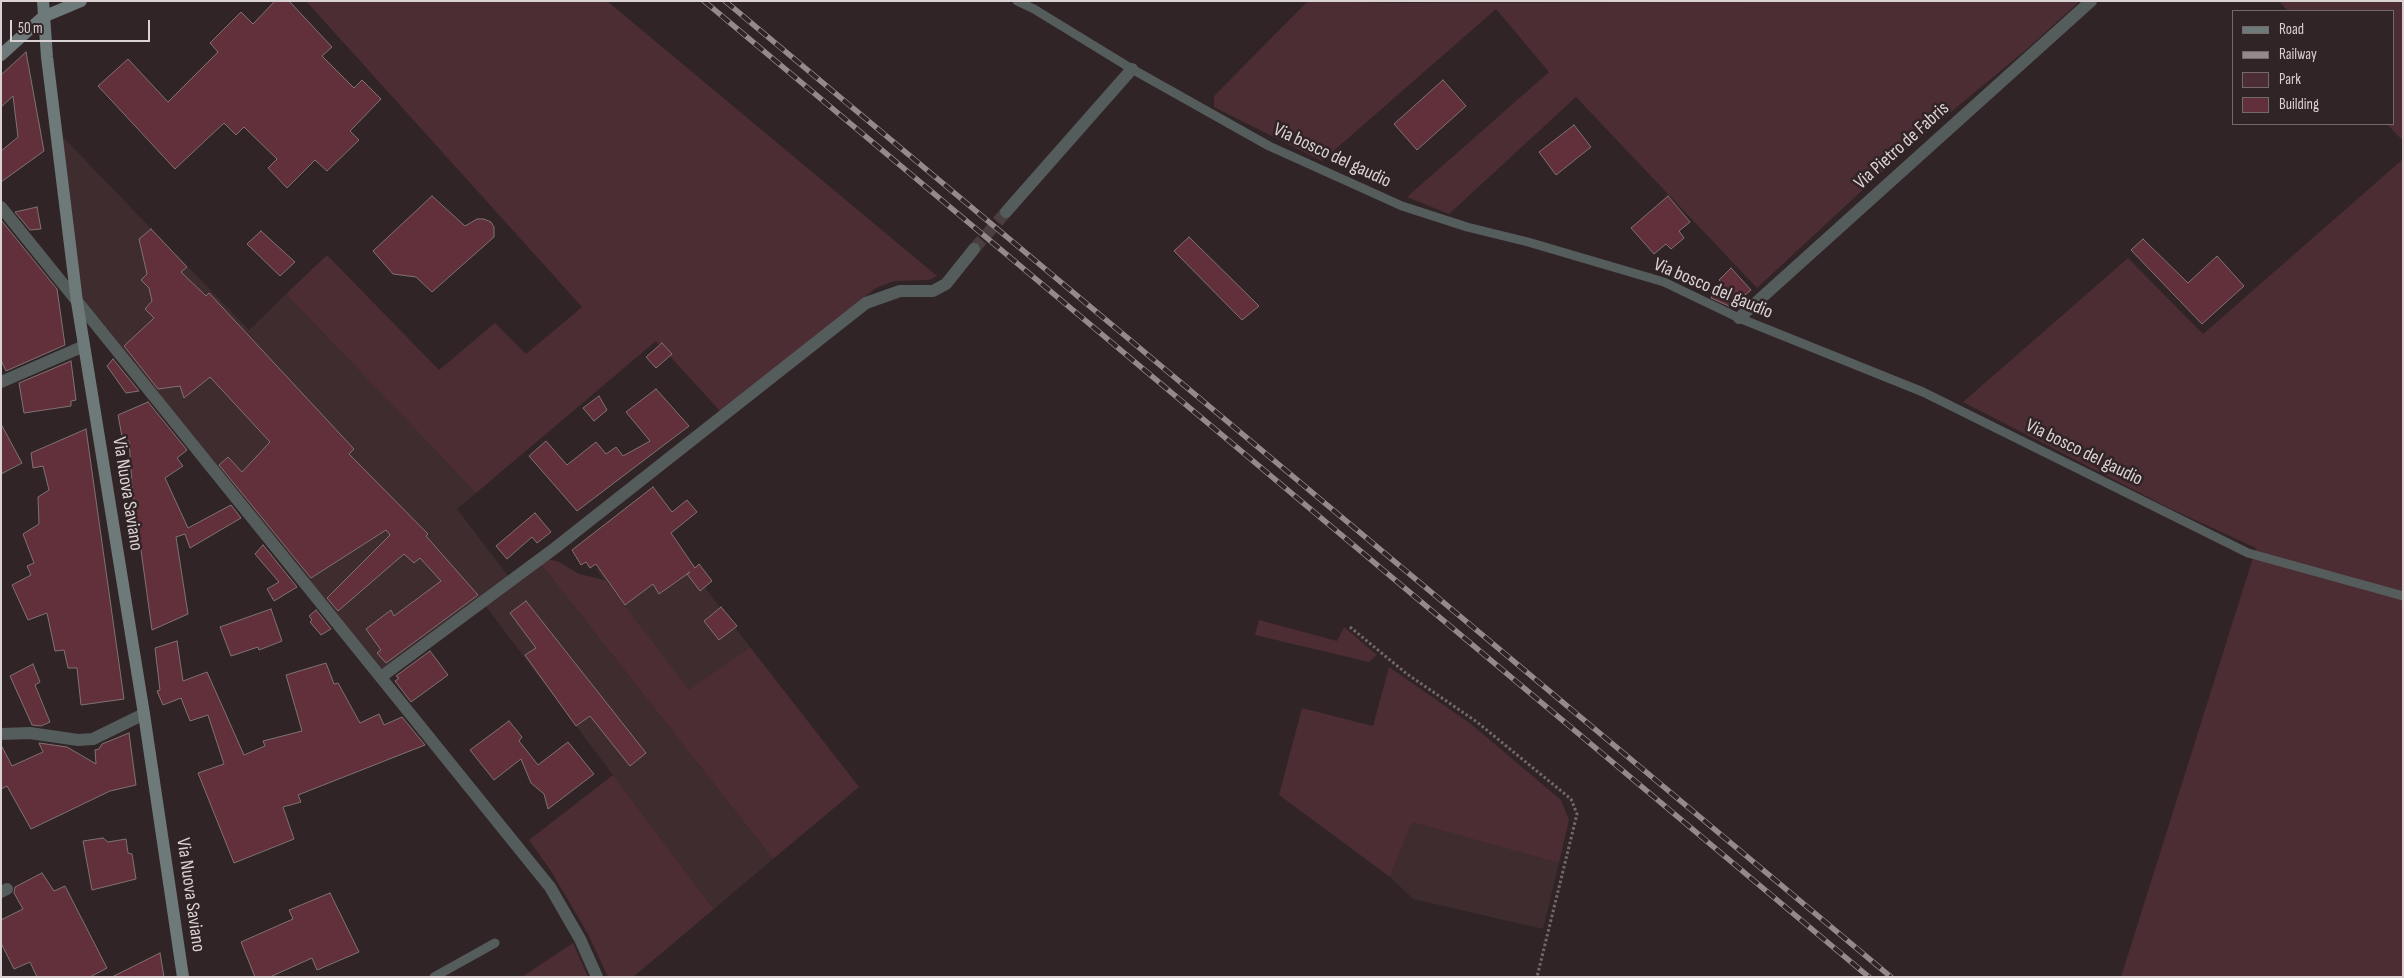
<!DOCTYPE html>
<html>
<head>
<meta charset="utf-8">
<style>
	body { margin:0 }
	#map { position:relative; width:2404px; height:978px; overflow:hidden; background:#302426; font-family:"Sofia Sans Condensed",sans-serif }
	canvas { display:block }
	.frame { position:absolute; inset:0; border:2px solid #dbd2d3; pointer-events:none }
	.legend { position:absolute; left:2232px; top:10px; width:162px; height:115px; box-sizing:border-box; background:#302426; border:1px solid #746a6b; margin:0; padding:6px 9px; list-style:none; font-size:15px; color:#dbd2d3 }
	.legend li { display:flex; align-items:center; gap:10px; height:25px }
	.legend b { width:25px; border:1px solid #746a6b }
	.scale { position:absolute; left:10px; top:20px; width:140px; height:22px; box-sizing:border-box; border:2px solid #dbd2d3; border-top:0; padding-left:6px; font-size:15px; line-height:18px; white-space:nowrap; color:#dbd2d3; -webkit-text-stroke:4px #302426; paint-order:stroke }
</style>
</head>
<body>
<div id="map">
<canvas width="2404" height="978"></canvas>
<div class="frame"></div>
<ul class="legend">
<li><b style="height:6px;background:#6e7979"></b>Road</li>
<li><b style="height:6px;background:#948a8b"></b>Railway</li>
<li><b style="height:14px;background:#4c2d33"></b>Park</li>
<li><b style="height:14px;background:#61303a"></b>Building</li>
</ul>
<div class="scale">50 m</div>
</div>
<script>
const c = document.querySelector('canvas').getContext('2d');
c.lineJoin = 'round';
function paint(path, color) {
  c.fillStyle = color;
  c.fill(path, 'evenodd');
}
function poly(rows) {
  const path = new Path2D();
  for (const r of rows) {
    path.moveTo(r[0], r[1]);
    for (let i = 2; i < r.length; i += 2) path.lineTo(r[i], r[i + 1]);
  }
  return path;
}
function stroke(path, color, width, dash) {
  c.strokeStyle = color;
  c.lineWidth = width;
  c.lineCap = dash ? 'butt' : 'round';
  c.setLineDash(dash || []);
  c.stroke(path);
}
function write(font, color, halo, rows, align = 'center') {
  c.font = font + ' "Sofia Sans Condensed",sans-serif';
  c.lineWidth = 5;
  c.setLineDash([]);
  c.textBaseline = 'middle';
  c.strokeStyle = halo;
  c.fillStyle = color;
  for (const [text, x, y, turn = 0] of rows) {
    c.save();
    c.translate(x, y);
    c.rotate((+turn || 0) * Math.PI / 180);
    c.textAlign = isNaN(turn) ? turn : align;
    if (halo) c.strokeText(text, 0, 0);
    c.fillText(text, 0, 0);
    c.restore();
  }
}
paint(poly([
	[60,134,249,330,286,294,476,493,457,509,509,577,382,672,81,301],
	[665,535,750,647,689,691,596,569,625,552],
	[540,563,773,859,714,909,484,604],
	[1412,821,1559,863,1543,929,1413,899,1390,877]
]), '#3e2c2e');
paint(poly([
	[306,1,607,1,937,276,929,280,894,281,876,288,721,412,656,341,476,493,286,294,327,255,439,370,495,323,526,354,582,307],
	[1308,1,1399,3,2080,1,2027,49,1910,146,1757,288,1576,97,1449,214,1407,197,1549,72,1496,9,1322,161,1214,107,1214,96],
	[2279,1,2403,1,2403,141,2387,124,2393,124,2393,11,2288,11],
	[2403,159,2403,977,2121,977,2256,548,2167,507,1963,402,2128,258,2203,334],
	[548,559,559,562,579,574,605,580,689,690,750,647,859,787,773,859,540,563],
	[1259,620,1337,641,1344,627,1377,655,1369,662,1255,635],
	[1389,667,1471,724,1561,800,1569,820,1559,863,1412,822,1390,877,1279,795,1302,708,1373,726],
	[613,775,714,909,633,977,608,977,588,934,551,871,529,840],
	[573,943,588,977,522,977]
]), '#4c2d33');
const building = poly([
	[275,1,289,1,332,47,322,56,354,88,362,80,381,99,350,131,359,140,327,171,315,160,287,188,268,168,277,159,244,127,236,135,224,123,175,169,98,86,128,59,168,102,218,52,210,43,241,12,253,24,275,1],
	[26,52,44,151,1,182,1,151,18,137,13,96,1,107,1,75,26,52],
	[1443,80,1466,106,1417,150,1394,124,1443,80],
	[1574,125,1591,147,1556,175,1539,152,1574,125],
	[432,196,465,226,477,219,484,219,491,222,494,227,494,237,432,292,416,277,393,274,373,251,432,196],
	[1668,196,1690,222,1679,231,1684,238,1671,249,1666,244,1654,254,1631,228,1668,196],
	[37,207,41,229,30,230,15,212,37,207],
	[1,220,57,289,65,345,6,371,1,360,1,220],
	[151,229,187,267,181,272,206,296,209,293,354,449,349,454,428,534,426,536,478,595,386,663,377,653,381,650,366,629,391,610,394,616,441,581,420,558,414,563,404,554,338,611,327,598,390,535,386,530,311,578,219,465,228,457,242,472,270,442,210,377,184,398,180,386,158,389,124,346,154,318,145,309,152,301,149,288,141,280,147,274,139,239,151,229],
	[261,231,295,262,280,276,247,244,261,231],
	[1189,237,1259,306,1242,320,1174,251,1189,237],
	[2143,239,2188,283,2217,256,2244,286,2202,324,2131,250,2143,239],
	[1731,268,1751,290,1731,307,1711,298,1721,282,1719,280,1731,268],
	[662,343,672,354,656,368,646,357,662,343],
	[113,359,139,391,126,393,107,366,113,359],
	[71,361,76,400,71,401,71,406,24,413,19,383,71,361],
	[656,389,689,426,577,511,529,456,546,441,567,465,596,442,606,454,616,447,623,456,650,441,626,412,656,389],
	[599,396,607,410,594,421,583,408,599,396],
	[148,402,187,450,177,458,183,466,165,478,188,528,231,505,241,518,190,548,185,534,176,537,188,614,152,630,132,485,129,441,123,442,118,415,148,402],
	[1,424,22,463,1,474,1,424],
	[86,429,124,699,81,705,77,668,68,668,64,650,55,651,47,613,28,620,12,585,31,575,27,566,34,563,23,534,39,524,38,497,49,490,43,466,33,468,31,453,86,429],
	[653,487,672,512,687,500,697,512,671,533,695,568,699,564,712,581,700,591,687,574,690,572,659,594,653,584,625,605,596,564,590,568,586,562,581,565,572,550,653,487],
	[535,513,551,532,537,543,532,537,507,559,496,546,535,513],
	[263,545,297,587,274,601,267,589,279,582,255,554,263,545],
	[526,601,646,753,630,766,590,716,576,726,525,655,536,648,510,613,526,601],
	[721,607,737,626,719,640,704,621,721,607],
	[271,609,282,641,259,650,258,647,231,656,220,627,271,609],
	[316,610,331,629,321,635,310,622,312,620,309,616,316,610],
	[177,641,183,681,207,672,244,755,265,746,263,741,302,731,286,675,326,663,334,684,338,683,360,723,379,714,384,725,402,717,425,745,298,795,301,802,283,807,294,839,234,863,198,773,224,764,208,715,190,721,181,698,163,705,157,691,160,690,155,648,177,641],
	[430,651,448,675,411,702,395,681,399,678,396,676,430,651],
	[33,664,40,682,35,685,50,722,41,726,32,725,10,676,33,664],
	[509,721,522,737,519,741,538,765,568,742,594,774,548,809,544,794,531,783,521,759,494,780,470,750,509,721],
	[129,733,136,785,110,791,31,829,7,786,1,789,1,745,12,766,43,752,39,743,67,747,96,764,95,750,99,749,102,744,129,733],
	[103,838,108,842,126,839,128,853,132,854,136,879,92,890,83,841,103,838],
	[42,873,54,891,65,886,107,968,90,977,37,977,30,962,14,969,1,943,1,920,23,909,14,893,15,887,42,873],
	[330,893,359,952,317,970,312,958,270,977,255,977,241,942,293,919,289,910,330,893],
	[160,953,164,977,112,977,160,953]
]);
paint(building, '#61303a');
stroke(building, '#807273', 1);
stroke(poly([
	[974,249,1006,212]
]), '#4a3e40', 12, [12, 6]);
stroke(poly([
	[1350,627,1407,674,1477,722,1571,799,1577,814,1537,977]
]), '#73696a', 3, [2.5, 2.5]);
stroke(poly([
	[1017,1,1034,9,1132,69,1269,146,1402,206,1467,227,1528,242,1664,282,1739,318,1923,392,2248,553,2403,596],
	[434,977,495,943]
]), '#555c5c', 9);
stroke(poly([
	[1,207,550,887,580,939,597,977],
	[1006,212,1132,69],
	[1739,318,2091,1],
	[1,382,84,346],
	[381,677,555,548,866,303,900,291,933,291,946,284,974,249],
	[1,734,30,733,78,740,93,739,144,714],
	[1,892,7,889]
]), '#555c5c', 12);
stroke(poly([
	[43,1,47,57,77,302,144,714,183,977],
	[1,55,43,17,81,1]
]), '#6e7979', 12);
const rail = poly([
	[704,1,1869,977],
	[725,1,1891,977]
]);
stroke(rail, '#948a8b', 5.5);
stroke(rail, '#302426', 4, [11]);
write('19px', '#dbd2d3', '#302426', [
	["Via Pietro de Fabris",1902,146,-42],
	["Via bosco del gaudio",1332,156,25],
	["Via bosco del gaudio",1713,289,23],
	["Via bosco del gaudio",2084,453,26],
	["Via Nuova Saviano",127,494,81],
	["Via Nuova Saviano",190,895,82]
]);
</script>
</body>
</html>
